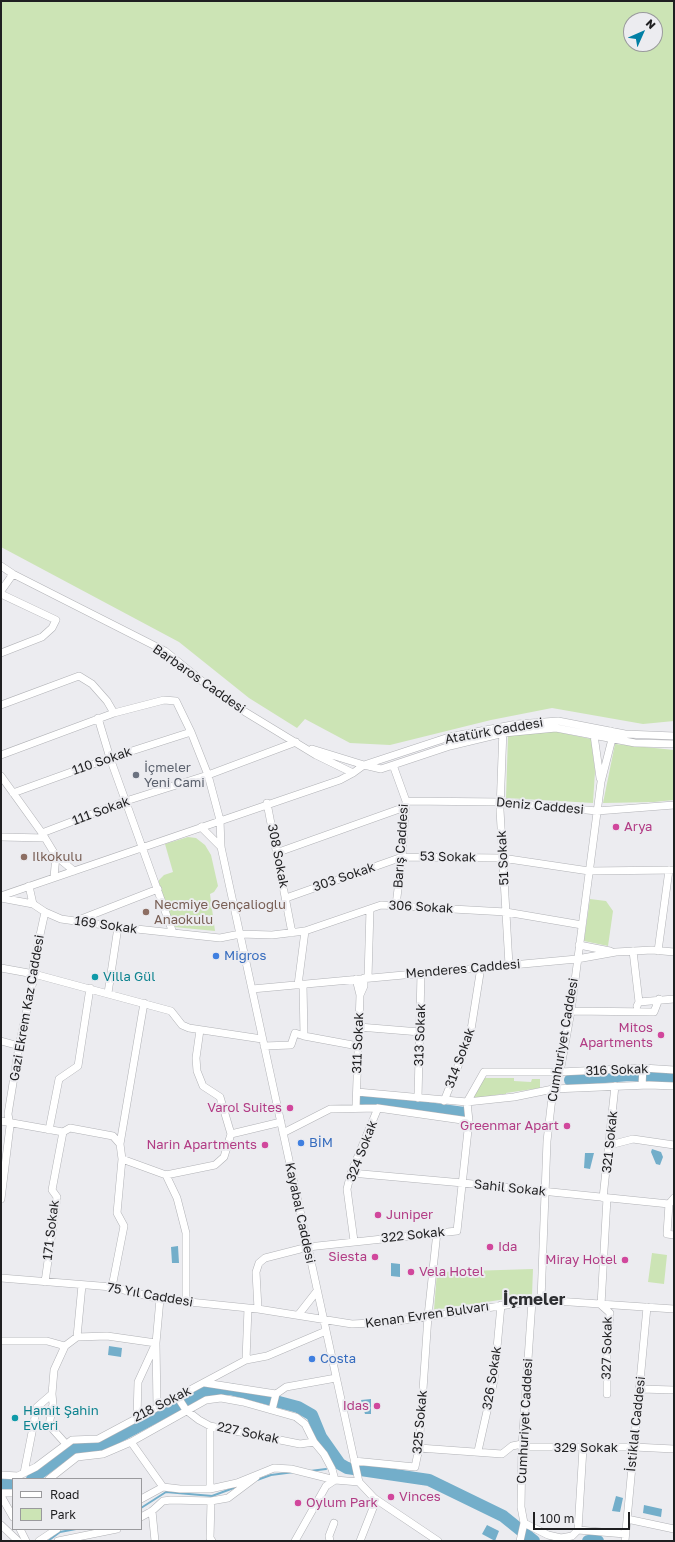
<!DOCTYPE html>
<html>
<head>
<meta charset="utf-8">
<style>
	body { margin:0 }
	#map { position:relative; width:675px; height:1542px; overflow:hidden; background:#ececf0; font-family:"Golos Text",sans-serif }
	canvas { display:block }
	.frame { position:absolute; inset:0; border:2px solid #1f1f21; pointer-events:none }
	.legend { position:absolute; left:12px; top:1478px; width:130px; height:52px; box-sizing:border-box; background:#ececf0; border:1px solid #9a9a9d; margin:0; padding:5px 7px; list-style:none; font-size:12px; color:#1f1f21 }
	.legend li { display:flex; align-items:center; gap:8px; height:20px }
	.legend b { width:20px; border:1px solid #9a9a9d }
	.north { position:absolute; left:623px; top:12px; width:40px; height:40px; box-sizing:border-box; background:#ececf0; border:1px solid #9a9a9d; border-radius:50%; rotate:45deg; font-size:11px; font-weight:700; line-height:16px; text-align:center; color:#1f1f21 }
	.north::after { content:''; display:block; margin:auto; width:14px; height:18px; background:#017fa5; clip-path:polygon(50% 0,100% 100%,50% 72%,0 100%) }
	.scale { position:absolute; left:533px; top:1512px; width:97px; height:18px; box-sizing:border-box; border:2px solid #1f1f21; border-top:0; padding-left:5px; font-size:12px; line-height:14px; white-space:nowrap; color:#1f1f21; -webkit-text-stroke:3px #ececf0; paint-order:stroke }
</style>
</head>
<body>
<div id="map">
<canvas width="675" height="1542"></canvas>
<div class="frame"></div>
<ul class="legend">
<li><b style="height:5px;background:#fff"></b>Road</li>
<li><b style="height:11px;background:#cce4b5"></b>Park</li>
</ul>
<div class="north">N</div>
<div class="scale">100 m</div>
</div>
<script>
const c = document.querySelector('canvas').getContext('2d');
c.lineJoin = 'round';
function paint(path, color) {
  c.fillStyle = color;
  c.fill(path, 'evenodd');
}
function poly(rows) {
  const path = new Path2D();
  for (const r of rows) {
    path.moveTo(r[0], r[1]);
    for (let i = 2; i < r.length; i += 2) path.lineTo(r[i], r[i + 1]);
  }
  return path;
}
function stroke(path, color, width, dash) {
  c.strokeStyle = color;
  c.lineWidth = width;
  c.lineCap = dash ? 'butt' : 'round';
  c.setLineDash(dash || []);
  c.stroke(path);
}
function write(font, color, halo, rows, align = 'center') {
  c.font = font + ' "Golos Text",sans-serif';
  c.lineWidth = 4;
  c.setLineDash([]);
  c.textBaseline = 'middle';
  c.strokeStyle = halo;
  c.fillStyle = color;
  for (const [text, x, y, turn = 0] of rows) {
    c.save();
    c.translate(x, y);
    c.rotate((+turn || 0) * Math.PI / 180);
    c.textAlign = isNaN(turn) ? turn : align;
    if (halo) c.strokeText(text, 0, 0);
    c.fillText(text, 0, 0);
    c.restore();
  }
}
paint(poly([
	[1,1,674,1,674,721,643,724,552,708,491,720,390,745,350,743,305,719,297,728,249,698,179,642,1,547],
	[631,20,655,20,655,44,631,44],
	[553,731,591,739,595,771,593,803,506,798,508,736],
	[615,744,674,750,674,800,654,802,603,803],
	[188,837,196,838,205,845,211,855,218,886,214,892,210,894,215,931,174,927,159,884,159,880,164,875,173,872,165,844],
	[590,899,606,901,613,911,608,946,584,941],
	[483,1078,514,1078,514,1081,531,1082,532,1079,540,1079,540,1088,506,1093,506,1095,502,1096,502,1094,471,1099],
	[652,1253,667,1255,664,1284,648,1282],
	[533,1269,532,1295,434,1310,437,1272]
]), '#cce4b5');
paint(poly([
	[652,1149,661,1152,663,1157,660,1165,656,1164,651,1152],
	[585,1153,594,1153,590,1169,584,1168],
	[178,1246,179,1263,172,1263,171,1247],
	[391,1263,400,1264,400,1277,391,1276],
	[109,1346,122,1348,121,1357,108,1355],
	[371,1399,371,1414,365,1414,361,1400],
	[616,1496,623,1498,620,1512,612,1511],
	[644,1505,662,1509,661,1517,643,1513],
	[487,1525,499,1531,495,1541,482,1534]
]), '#73aeca');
stroke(poly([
	[338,1467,344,1467],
	[310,1471,326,1469],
	[257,1480,271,1475,294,1472],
	[141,1508,166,1492,212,1496,239,1486],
	[48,1541,60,1532,76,1529]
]), '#73aeca', 2);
stroke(poly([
	[570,1080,629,1075,674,1078],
	[362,1099,464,1113],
	[32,1479,70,1451,81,1447,96,1447,107,1443,203,1392,230,1389,298,1407,312,1415,321,1437,340,1464,347,1468,429,1480,503,1516,534,1541],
	[1,1484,13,1485],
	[588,1541,598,1541]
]), '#73aeca', 12);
const minor = poly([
	[1,566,13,574,165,651,208,686,242,710,316,755,353,773],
	[1,591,13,574],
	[1,594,56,620,52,628,42,637,1,653],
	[1,705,79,676,92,684,107,701,114,713],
	[98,718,110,758,173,933],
	[503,729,500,810,509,965],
	[596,733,594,735,600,778],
	[312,749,364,765,449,737,517,724,558,721,625,734,674,736],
	[1,755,114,713,164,700,176,701,191,732,208,775,220,820,221,847,359,1482,374,1498,438,1541],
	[393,765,406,801,402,857,396,905],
	[1,776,42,833,56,856,74,871],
	[13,793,110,758,191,732],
	[406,801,502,802,597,811,674,805],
	[267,803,292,933],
	[201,827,221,847],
	[42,833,126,801,208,775,296,742],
	[1,837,45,838],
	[276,853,405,807],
	[54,877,56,856],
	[29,886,33,904],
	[1,896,340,780,353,773,364,765,381,769,450,746,504,733,556,728,635,743,674,744],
	[1,898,33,904,45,912,61,919,118,927,220,938,240,934,272,935,305,931,381,905,506,912,582,925],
	[286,898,402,857,502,858,589,871,674,870],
	[76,921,158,889],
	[579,945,610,951],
	[633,951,639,1002],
	[658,951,669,870],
	[1,968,34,974,171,1011,182,1025,189,1028,262,1039],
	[368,978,370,909],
	[298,985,305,931],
	[252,989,577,959,616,952,652,950,674,952],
	[108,993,118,927],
	[360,995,364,986,364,978],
	[637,1006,639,1002,674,999],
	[571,1011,654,1012,659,999],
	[359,1027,420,1032],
	[200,1030,196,1058,197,1071,203,1086,220,1097,231,1134],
	[304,1036,358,1046],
	[1,1041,19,1046],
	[264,1046,291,1045,295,1033,304,1036,303,984],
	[642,1085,643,1068],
	[357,1092,467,1102,514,1097,553,1089,649,1085,674,1086],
	[418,1098,421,973],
	[444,1101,470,1036,481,967],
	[356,1107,360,995,356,979],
	[1,1121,63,1132,70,1128,113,1136,120,1144,122,1159,166,1175,215,1165,224,1157,231,1134,281,1122],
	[49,1130,59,1079,78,1066,90,988],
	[283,1133,330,1109,378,1108,469,1121,467,1102,484,1072,560,1072,643,1068,674,1070],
	[120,1144,144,1003],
	[610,1145,633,1139,674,1145],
	[351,1173,463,1183,669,1204],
	[166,1175,177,1198,186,1233,186,1302],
	[603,1198,615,1086],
	[674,1198,669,1204,667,1234,674,1235],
	[1,1199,10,1126,8,1114,19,1046,34,977,33,967,45,912],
	[354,1241,347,1189,351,1173,378,1108],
	[1,1278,112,1287,160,1299,258,1309,352,1324,391,1322,541,1300,674,1309],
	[45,1282,57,1197,52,1190,63,1132],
	[112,1287,124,1226,117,1213,122,1159],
	[541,1300,547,1141,553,1089,560,1072,571,1011,601,782,612,739,611,731],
	[258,1309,256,1272,259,1263,265,1258,308,1247,457,1231,469,1121],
	[299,1314,317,1291],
	[77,1337,82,1285],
	[1,1341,47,1341,65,1346,77,1337,107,1336,156,1343,138,1382,137,1417],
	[246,1360,248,1308],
	[205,1383,276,1394],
	[641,1389,674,1390],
	[52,1394,53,1404,49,1425,66,1444],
	[607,1394,607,1353,610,1313,601,1305,607,1198],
	[177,1396,186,1410,199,1420,210,1426,300,1444,314,1442],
	[157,1407,156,1343,160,1299],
	[272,1410,276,1394,286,1387,336,1378],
	[210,1426,210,1489],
	[131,1442,163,1487],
	[522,1447,634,1447,674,1449],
	[419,1448,502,1454,512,1446,522,1444],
	[478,1451,494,1380,501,1305],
	[354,1461,415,1467,419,1448,428,1316,437,1232],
	[24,1473,37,1407,52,1394,54,1370,65,1346],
	[1,1475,18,1476,36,1467,72,1440,98,1439,246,1360,267,1356,326,1331],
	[49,1479,77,1457,103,1454,131,1442,206,1400,221,1398,243,1402,296,1417,305,1424,314,1442,324,1454,332,1469,335,1480,326,1486,295,1541],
	[163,1487,180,1489,210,1489,237,1483,274,1468,291,1469,335,1480,359,1482],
	[1,1493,13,1493],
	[1,1496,13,1517],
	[141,1499,163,1487],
	[211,1501,210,1538,212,1541],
	[152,1511,155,1541],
	[141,1517,152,1511,163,1501,171,1500,211,1501,228,1498,256,1477],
	[627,1519,674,1529],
	[524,1523,548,1535,561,1538,572,1536,578,1530,625,1534],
	[1,1525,18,1541],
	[20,1529,26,1541],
	[578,1530,583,1448],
	[39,1541,57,1529],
	[58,1541,117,1529],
	[330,1541,329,1536,334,1523],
	[360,1541,375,1503],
	[520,1541,524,1523,521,1507,522,1447,532,1301],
	[625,1541,647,1307]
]);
stroke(minor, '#b1b2b6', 8);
stroke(minor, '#fff', 7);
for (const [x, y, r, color] of [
	[136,775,4,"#6b7280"],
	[616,827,4,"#d1479c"],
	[24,857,4,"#8d6e63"],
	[146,912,4,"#8d6e63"],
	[216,956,4,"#3f7fe0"],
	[95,977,4,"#0f9aa8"],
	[661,1035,4,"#d1479c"],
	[290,1108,4,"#d1479c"],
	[567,1126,4,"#d1479c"],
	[301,1143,4,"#3f7fe0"],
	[265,1145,4,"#d1479c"],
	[378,1215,4,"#d1479c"],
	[490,1247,4,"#d1479c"],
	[375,1257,4,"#d1479c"],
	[625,1260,4,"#d1479c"],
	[411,1272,4,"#d1479c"],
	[312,1359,4,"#3f7fe0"],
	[377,1406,4,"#d1479c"],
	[15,1418,4,"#0f9aa8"],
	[391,1497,4,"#d1479c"],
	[298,1503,4,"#d1479c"]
]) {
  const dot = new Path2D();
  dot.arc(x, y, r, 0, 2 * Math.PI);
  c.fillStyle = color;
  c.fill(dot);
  stroke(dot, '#ececf0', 1.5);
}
write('13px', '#1f1f21', '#ececf0', [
	["Barbaros Caddesi",199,679,35],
	["Atatürk Caddesi",494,731,-10],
	["110 Sokak",102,761,-19],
	["Deniz Caddesi",540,806,5],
	["111 Sokak",101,811,-20],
	["Barış Caddesi",401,846,-86],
	["308 Sokak",278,856,79],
	["53 Sokak",448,857,1],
	["51 Sokak",503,858,-93],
	["303 Sokak",344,877,-19],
	["306 Sokak",421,907,3],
	["169 Sokak",106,925,8],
	["Menderes Caddesi",463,969,-5],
	["Gazi Ekrem Kaz Caddesi",27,1008,-80],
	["313 Sokak",420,1035,-88],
	["Cumhuriyet Caddesi",563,1040,-80],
	["311 Sokak",358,1043,-88],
	["314 Sokak",460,1058,-70],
	["316 Sokak",617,1070,-2],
	["321 Sokak",610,1142,-84],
	["324 Sokak",362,1151,-69],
	["Sahil Sokak",510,1188,6],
	["Kayabal Caddesi",300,1213,78],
	["171 Sokak",51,1230,-83],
	["322 Sokak",413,1235,-6],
	["75 Yıl Caddesi",150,1295,10],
	["Kenan Evren Bulvarı",427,1315,-8],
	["327 Sokak",607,1348,-89],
	["326 Sokak",492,1378,-81],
	["218 Sokak",162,1404,-27],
	["Cumhuriyet Caddesi",525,1421,-87],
	["325 Sokak",420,1422,-85],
	["İstiklal Caddesi",636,1424,-84],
	["227 Sokak",248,1433,12],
	["329 Sokak",586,1448]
]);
write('13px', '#5b616d', '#ececf0', [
	["İçmeler",144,768],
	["Yeni Cami",144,783]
], 'left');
write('13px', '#b23c85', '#ececf0', [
	["Arya",624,827,"left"],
	["Mitos",653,1028],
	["Apartments",653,1043],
	["Varol Suites",282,1108],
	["Greenmar Apart",559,1126],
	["Narin Apartments",257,1145],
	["Juniper",386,1215,"left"],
	["Ida",498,1247,"left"],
	["Siesta",367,1257],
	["Miray Hotel",617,1260],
	["Vela Hotel",419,1272,"left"],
	["Idas",369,1406],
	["Vinces",399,1497,"left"],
	["Oylum Park",306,1503,"left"]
], 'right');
write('13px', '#785e54', '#ececf0', [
	["Ilkokulu",32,857],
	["Necmiye Gençalioğlu",154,905],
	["Anaokulu",154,920]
], 'left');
write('13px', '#366cbe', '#ececf0', [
	["Migros",224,956],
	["BİM",309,1143],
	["Costa",320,1359]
], 'left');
write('13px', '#0d838f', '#ececf0', [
	["Villa Gül",103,977],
	["Hamit Şahin",23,1411],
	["Evleri",23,1426]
], 'left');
write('bold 17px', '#2c2d30', '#ececf0', [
	["İçmeler",534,1300]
]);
</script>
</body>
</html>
